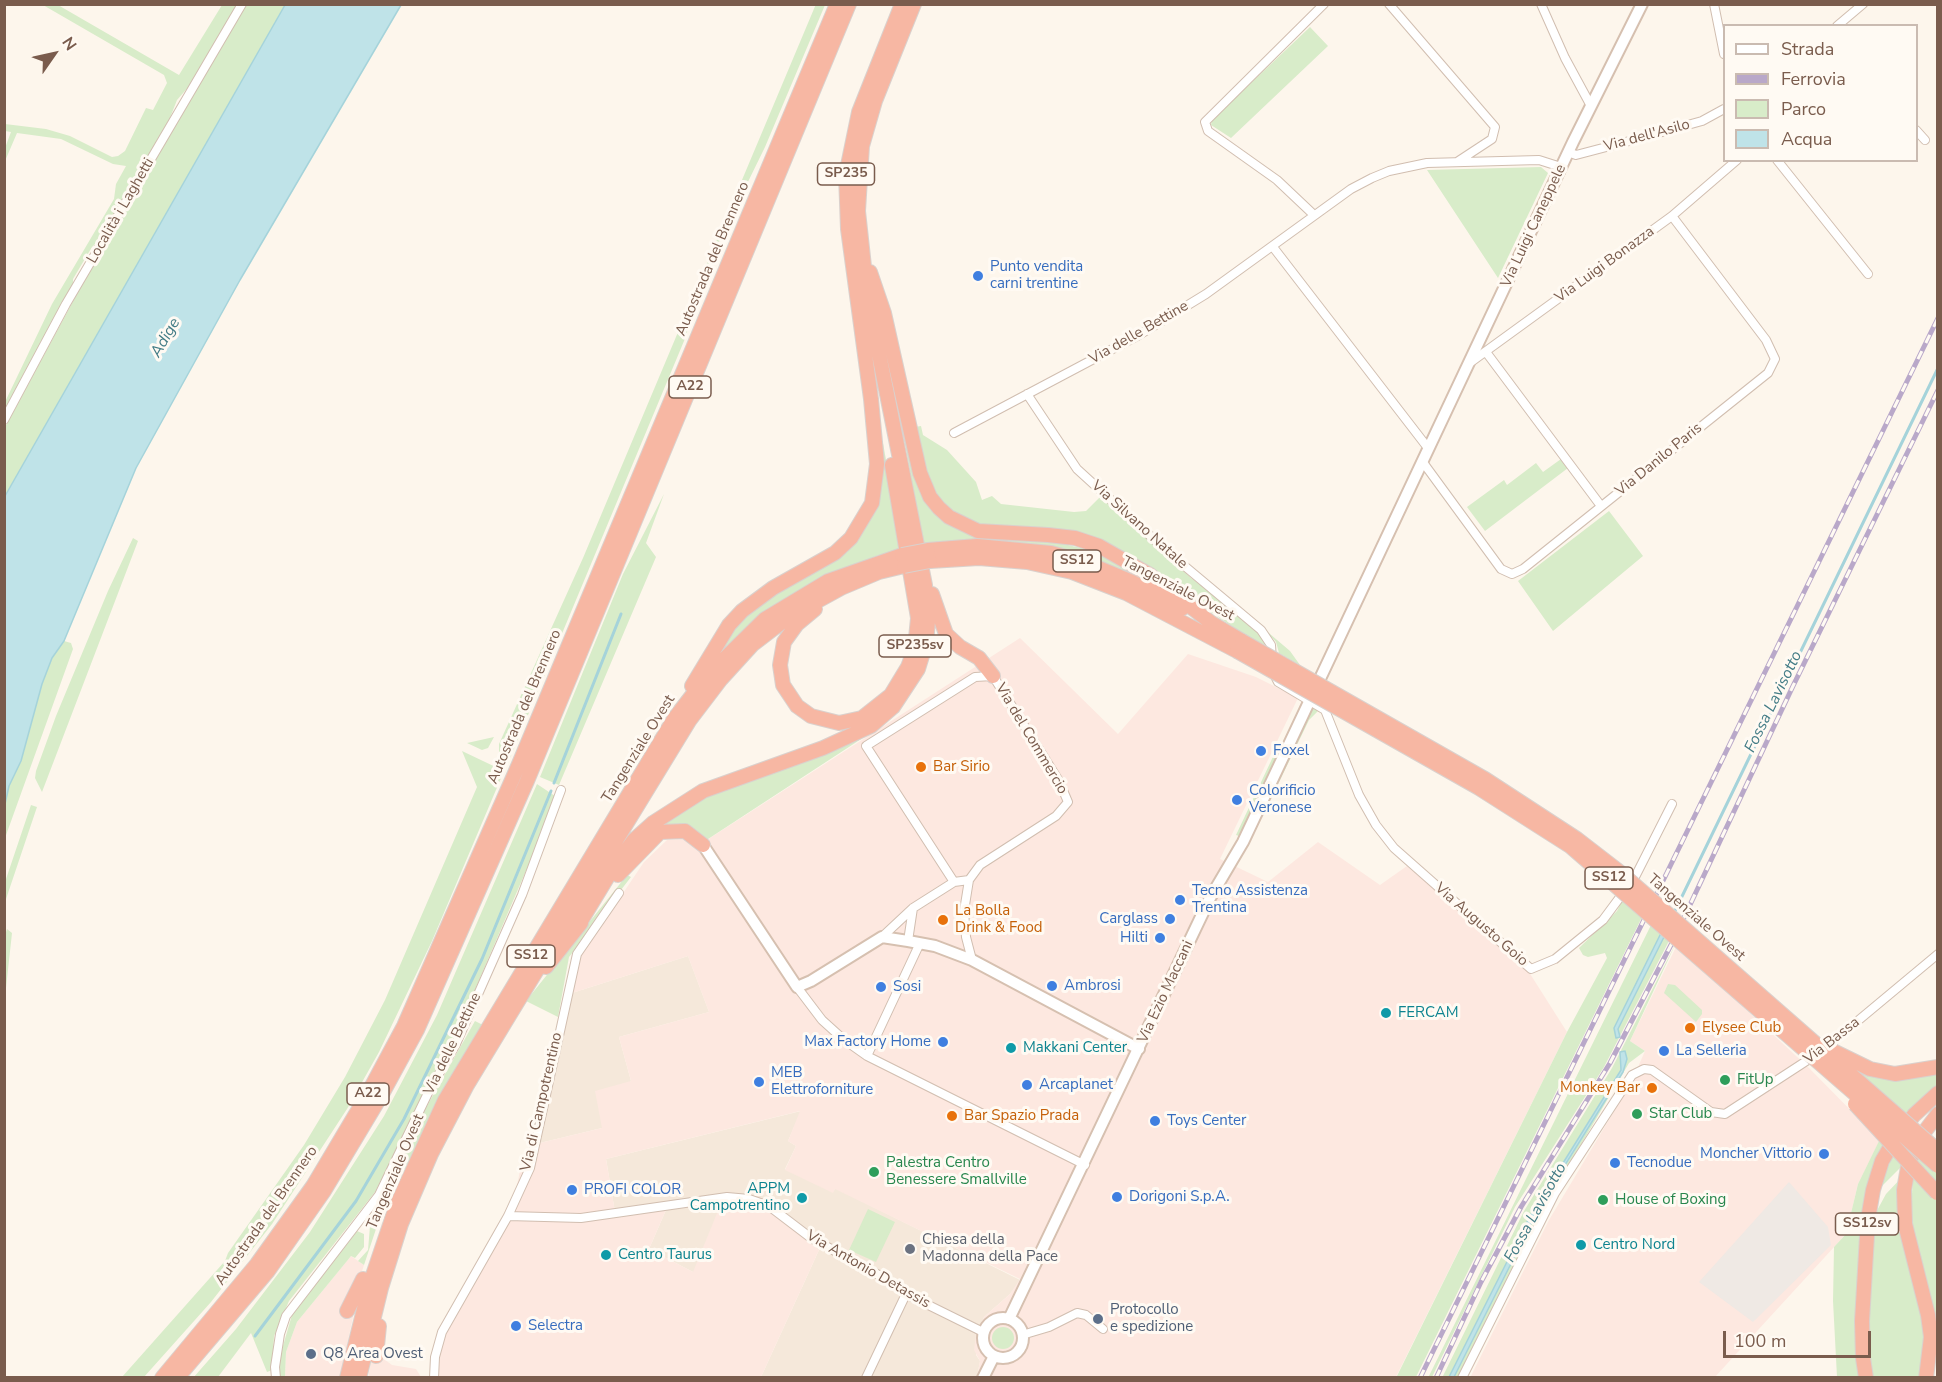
<!DOCTYPE html>
<html>
<head>
<meta charset="utf-8">
<style>
	body { margin:0 }
	#map { position:relative; width:1942px; height:1382px; overflow:hidden; background:#fdf6ec; font-family:"Nunito Sans",sans-serif }
	canvas { display:block }
	.frame { position:absolute; inset:0; border:6px solid #7a5c4d; pointer-events:none }
	.legend { position:absolute; left:1723px; top:24px; width:195px; height:138px; box-sizing:border-box; background:#fffaf3; border:2px solid #cabbb1; margin:0; padding:8px 10px; list-style:none; font-size:18px; color:#7a5c4d }
	.legend li { display:flex; align-items:center; gap:12px; height:30px }
	.legend b { width:30px; border:2px solid #cabbb1 }
	.north { position:absolute; left:24px; top:24px; width:60px; height:60px; -webkit-text-stroke:4px #fffaf3; paint-order:stroke; rotate:56deg; font-size:16px; font-weight:700; line-height:24px; text-align:center; color:#7a5c4d }
	.north::after { content:''; display:block; margin:auto; width:21px; height:27px; background:#7a5c4d; clip-path:polygon(50% 0,100% 100%,50% 72%,0 100%) }
	.scale { position:absolute; left:1723px; top:1331px; width:148px; height:27px; box-sizing:border-box; border:3px solid #7a5c4d; border-top:0; padding-left:8px; font-size:18px; line-height:21px; white-space:nowrap; color:#7a5c4d; -webkit-text-stroke:4px #fffaf3; paint-order:stroke }
</style>
</head>
<body>
<div id="map">
<canvas width="1942" height="1382"></canvas>
<div class="frame"></div>
<ul class="legend">
<li><b style="height:8px;background:#fff"></b>Strada</li>
<li><b style="height:8px;background:#b9a8c9"></b>Ferrovia</li>
<li><b style="height:16px;background:#d8ecc9"></b>Parco</li>
<li><b style="height:16px;background:#bfe3e8"></b>Acqua</li>
</ul>
<div class="north">N</div>
<div class="scale">100 m</div>
</div>
<script>
const c = document.querySelector('canvas').getContext('2d');
c.lineJoin = 'round';
function paint(path, color) {
  c.fillStyle = color;
  c.fill(path, 'evenodd');
}
function poly(rows) {
  const path = new Path2D();
  for (const r of rows) {
    if (r.length === 3) {
      path.moveTo(r[0] + r[2], r[1]);
      path.arc(r[0], r[1], r[2], 0, 2 * Math.PI);
      continue;
    }
    path.moveTo(r[0], r[1]);
    for (let i = 2; i < r.length; i += 2) path.lineTo(r[i], r[i + 1]);
  }
  return path;
}
function stroke(path, color, width, dash) {
  c.strokeStyle = color;
  c.lineWidth = width;
  c.lineCap = dash ? 'butt' : 'round';
  c.setLineDash(dash || []);
  c.stroke(path);
}
function write(font, color, halo, rows, align = 'center') {
  c.font = font + ' "Nunito Sans",sans-serif';
  c.lineWidth = 6;
  c.setLineDash([]);
  c.textBaseline = 'middle';
  c.strokeStyle = halo;
  c.fillStyle = color;
  for (const [text, x, y, turn = 0] of rows) {
    c.save();
    c.translate(x, y);
    c.rotate((+turn || 0) * Math.PI / 180);
    c.textAlign = isNaN(turn) ? turn : align;
    if (halo) c.strokeText(text, 0, 0);
    c.fillText(text, 0, 0);
    c.restore();
  }
}
paint(poly([
	[688,956,709,1012,619,1037,631,1081,602,1128,540,1143,572,993],
	[801,1111,788,1141,796,1146,785,1169,833,1192,835,1188,1020,1280,1010,1294,984,1317,976,1355,980,1361,977,1377,761,1377,819,1250,693,1272,649,1249,666,1210,616,1218,606,1159]
]), '#f5e8da');
paint(poly([
	[1020,638,1118,734,1188,654,1256,677,1298,698,1220,859,1268,882,1318,842,1380,885,1407,866,1514,956,1527,969,1567,1032,1396,1377,977,1377,980,1361,974,1350,976,1334,984,1317,1010,1294,1020,1279,835,1189,833,1193,785,1170,796,1146,788,1141,800,1111,606,1159,616,1218,666,1210,649,1249,693,1272,722,1201,748,1201,771,1211,819,1250,761,1377,434,1378,439,1332,515,1195,523,1156,540,1143,602,1128,595,1091,631,1081,619,1037,709,1012,688,956,572,993,580,957,644,862,667,840,683,839,696,847],
	[1677,945,1809,1068,1880,1140,1858,1184,1846,1234,1715,1377,1470,1378,1549,1220,1631,1083,1645,1051,1630,1041],
	[351,1256,364,1265,356,1290,354,1313,340,1377,285,1378,286,1352,297,1322],
	[372,1355,380,1356,392,1365,416,1369,421,1377,368,1378]
]), '#fde8e0');
paint(poly([
	[1789,1182,1828,1227,1831,1245,1753,1322,1699,1282]
]), '#efe9e4');
paint(poly([
	[816,4,825,5,765,147,721,237,704,279,684,341,508,763,504,762,499,755,499,744,583,558],
	[43,5,58,5,179,75,222,5,238,5,191,84,177,100,166,128,101,238,92,247,73,279,73,285,5,413,5,402,52,304,114,199,116,184,126,166,113,164,61,139,17,133,5,161,5,148,11,132,5,131,5,124,46,129,70,136,112,157,118,156,125,151,146,108,153,110,167,83,164,75],
	[245,5,285,5,5,496,5,427,84,281],
	[1310,27,1328,46,1231,138,1211,125,1212,120],
	[1541,167,1548,173,1498,278,1427,170],
	[890,365,914,467,947,522,967,533,1041,539,1099,552,1132,569,1145,581,1106,564,924,545],
	[921,426,923,435,947,450,976,482,982,500,992,496,1001,504,1074,512,1086,511,1101,496,1191,578,1245,618,1263,637,1267,646,1245,635,1123,553,965,522,941,504,929,482,915,427],
	[883,443,902,549,876,556,830,575,696,683,724,640,751,611,860,535,875,510,880,496],
	[1561,459,1568,468,1485,531,1467,507,1504,480,1507,485,1536,463,1543,472],
	[664,494,646,543,656,557,559,785,540,777,623,574],
	[1609,511,1643,556,1553,631,1518,581],
	[133,538,138,541,42,792,35,778,36,771,56,716,108,591],
	[1263,628,1290,651,1300,665,1279,653,1276,642],
	[64,641,71,643,73,649,5,838,5,804,9,786,21,761,42,684,52,658],
	[1315,707,1319,710,1309,720,1268,805,1312,708],
	[878,728,705,841,697,831,682,825,663,825,645,835,696,800],
	[494,737,488,748,482,750,467,743],
	[1280,742,1283,743,1239,836,1236,835],
	[462,751,504,771,432,941,379,1052,347,1109,272,1224,211,1302,144,1377,122,1377,225,1261,228,1253,304,1145,345,1077,385,1000,477,787],
	[537,784,555,796,534,852,453,1041,375,1192,289,1301,274,1336,272,1370,267,1372,251,1333,218,1377,193,1378,236,1329,310,1232,384,1116,437,1015],
	[31,805,37,807,5,902,5,882],
	[627,875,631,877,569,957,558,1017,526,1001],
	[1624,897,1643,915,1416,1377,1396,1378,1567,1032,1607,958,1605,953,1588,957,1583,955,1579,948,1617,911],
	[1652,923,1670,939,1604,1067,1515,1207,1432,1377,1428,1378],
	[7,929,12,933,5,997,4,938],
	[1676,943,1630,1041,1645,1051,1629,1063,1546,1204,1459,1377,1454,1377,1533,1218,1623,1072,1627,1059,1622,1061,1621,1070,1530,1216,1449,1377,1442,1378,1524,1211,1612,1068],
	[1668,984,1675,985,1702,1010,1702,1014,1696,1022,1664,993],
	[475,1021,483,1025,428,1122,378,1223,364,1265,358,1261,368,1250,370,1226,419,1120],
	[1856,1070,1890,1080,1937,1074,1937,1086,1908,1116],
	[1880,1139,1887,1146,1870,1183,1862,1377,1837,1377,1833,1301,1834,1247,1846,1234,1858,1184],
	[1894,1153,1904,1164,1879,1189,1887,1169],
	[1919,1156,1937,1172,1937,1186,1916,1162],
	[1913,1174,1937,1201,1938,1356,1935,1361,1911,1213],
	[1904,1175,1926,1331,1922,1377,1871,1378,1868,1327,1874,1216,1886,1194],
	[868,1209,895,1222,876,1262,849,1250],
	[357,1231,364,1234,364,1247,355,1258,351,1256,347,1261,297,1322,286,1352,285,1377,280,1378,280,1356,292,1315],
	[1003,1338,11]
]), '#d8ecc9');
const water = poly([
	[285,5,401,5,240,280,136,468,64,641,52,658,42,684,21,761,9,786,5,804,5,496,285,5],
	[1662,931,1665,935,1618,1029,1620,1037,1616,1038,1614,1028,1662,931],
	[1625,1051,1627,1059,1623,1072,1542,1202,1454,1377,1449,1377,1530,1216,1621,1070,1620,1052,1625,1051]
]);
paint(water, '#bfe3e8');
stroke(water, '#a5d3da', 1.5);
stroke(poly([
	[554,783,621,614],
	[1673,915,1938,368],
	[255,1336,356,1201,404,1119,482,959,551,791]
]), '#a5d3da', 3);
const street = poly([
	[1389,4,1495,127,1492,139,1457,162],
	[1541,4,1565,58,1591,106],
	[1714,4,1724,54],
	[1837,26,1863,4],
	[1916,130,1925,140],
	[1568,152,1576,155,1637,139,1702,121,1724,109],
	[1777,160,1868,274],
	[1314,215,1277,180,1208,131,1205,122,1324,4],
	[1273,247,1428,448],
	[1486,352,1601,506],
	[1471,362,1672,216,1737,160],
	[1027,394,1077,469,1169,553,1261,630,1271,645,1272,660],
	[4,420,66,304,242,4],
	[954,433,1139,335,1206,294,1351,189,1372,178,1389,171,1427,163,1539,160,1561,167],
	[1422,461,1501,569,1512,574,1523,569,1768,373,1775,359,1766,340,1672,216],
	[1273,672,1278,682,1325,710,1359,795,1376,825,1394,848,1531,969,1555,959,1603,920,1635,877,1672,804],
	[954,882,866,746,975,677,993,676,1059,781,1068,802,1056,816,980,865,969,880,964,911,966,937,972,960],
	[882,937,913,908,954,882,969,880],
	[908,941,913,908],
	[797,987,822,1020,843,1039,867,1056,1085,1165],
	[1824,1049,1938,954],
	[867,1056,920,943],
	[508,1216,581,1218,727,1197,749,1199,769,1206,811,1238,886,1279,906,1294,983,1332],
	[1022,1335,1049,1327,1077,1313,1086,1315,1103,1329],
	[276,1378,275,1367,280,1334,286,1316,379,1195,428,1093,456,1044,522,895,561,790],
	[434,1378,435,1357,442,1332,508,1216,530,1168,577,954,619,893],
	[866,1378,906,1294],
	[1462,1378,1555,1193,1632,1075,1644,1069,1652,1070,1711,1112,1725,1114,1814,1056]
]);
const secondary = poly([
	[703,845,797,987,811,981,882,937,908,941,935,946,972,960,1139,1049],
	[1003,1338,20],
	[1009,1319,1210,898,1243,842,1573,142,1642,4],
	[983,1378,994,1356]
]);
const highway = poly([
	[870,272,884,313,920,473,930,497,939,508,949,517,978,531,1048,535,1075,538,1099,546,1150,575,1214,625],
	[928,550,977,546,1051,553,1084,562,1132,582,1183,608],
	[930,561,979,558,1027,562,1072,572,1126,593,1237,651],
	[932,594,946,634,960,647,979,658,993,676],
	[815,609,797,624,784,642,780,665,783,685,797,706,811,716,839,723,862,718,891,695,908,667,915,648,918,618,892,465],
	[1208,621,1242,641],
	[692,686,729,625,742,611,773,588,835,553,851,538,872,503,877,464,871,399,848,229,846,175,859,112,902,4],
	[618,875,660,832,685,831,703,845],
	[576,929,613,868,634,840,653,823,703,791,823,748,871,726,893,707,918,669,926,643,928,621,925,585,867,294,858,211,862,146,875,101,914,4],
	[546,967,581,923],
	[347,1311,363,1279],
	[376,1356,379,1326],
	[162,1378,257,1264,313,1186,366,1097,404,1026,519,764,837,4],
	[177,1378,268,1271,324,1191,381,1096,417,1030,527,781,849,4],
	[347,1378,371,1281,396,1207,445,1100,674,719,708,675,765,619,828,581,902,555],
	[359,1378,381,1288,401,1224,431,1154,467,1085,510,1014,689,721,721,679,752,645,790,616,841,588,879,572,904,566],
	[1866,1378,1863,1358,1862,1321,1868,1219,1873,1190,1882,1161,1892,1144,1914,1115,1938,1093],
	[1926,1378,1931,1337,1928,1315,1905,1224,1904,1190,1909,1161,1922,1135,1938,1114]
]);
stroke(street, '#d1beb0', 10);
stroke(secondary, '#d6c0b0', 14);
stroke(highway, '#dad1cd', 16);
stroke(street, '#fff', 8);
stroke(secondary, '#fff', 10);
stroke(highway, '#f7b7a3', 14);
const rail = poly([
	[1420,1378,1938,318],
	[1436,1378,1481,1282,1521,1207,1610,1063,1673,941,1793,686,1938,390]
]);
stroke(rail, '#b9a8c9', 5);
stroke(rail, '#fffaf3', 3, [9]);
const highwayBridge = poly([
	[902,555,928,550],
	[904,566,930,561],
	[1242,641,1485,779,1577,839,1621,873,1938,1151],
	[1237,651,1479,788,1570,846,1938,1166],
	[1831,1050,1870,1069,1895,1074,1938,1067],
	[1855,1104,1937,1193]
]);
stroke(highwayBridge, '#dad1cd', 16, []);
stroke(highwayBridge, '#f7b7a3', 14);
for (const [x, y, r, color] of [
	[978,276,6,"#3f7fe0"],
	[1261,751,6,"#3f7fe0"],
	[921,767,6,"#e8710a"],
	[1237,800,6,"#3f7fe0"],
	[1180,900,6,"#3f7fe0"],
	[1170,919,6,"#3f7fe0"],
	[943,920,6,"#e8710a"],
	[1160,938,6,"#3f7fe0"],
	[1052,986,6,"#3f7fe0"],
	[881,987,6,"#3f7fe0"],
	[1386,1013,6,"#0f9aa8"],
	[1690,1028,6,"#e8710a"],
	[943,1042,6,"#3f7fe0"],
	[1011,1048,6,"#0f9aa8"],
	[1664,1051,6,"#3f7fe0"],
	[1725,1080,6,"#2e9e5b"],
	[759,1082,6,"#3f7fe0"],
	[1027,1085,6,"#3f7fe0"],
	[1652,1088,6,"#e8710a"],
	[1637,1114,6,"#2e9e5b"],
	[952,1116,6,"#e8710a"],
	[1155,1121,6,"#3f7fe0"],
	[1824,1154,6,"#3f7fe0"],
	[1615,1163,6,"#3f7fe0"],
	[874,1172,6,"#2e9e5b"],
	[572,1190,6,"#3f7fe0"],
	[1117,1197,6,"#3f7fe0"],
	[802,1198,6,"#0f9aa8"],
	[1603,1200,6,"#2e9e5b"],
	[1581,1245,6,"#0f9aa8"],
	[910,1249,6,"#6b7280"],
	[606,1255,6,"#0f9aa8"],
	[1098,1319,6,"#5c6f8a"],
	[516,1326,6,"#3f7fe0"],
	[311,1354,6,"#5c6f8a"]
]) {
  const dot = new Path2D();
  dot.arc(x, y, r, 0, 2 * Math.PI);
  c.fillStyle = color;
  c.fill(dot);
  stroke(dot, '#fffaf3', 2);
}
for (const [x, y, w] of [
	[846,174,57],
	[690,387,42],
	[1077,561,48],
	[915,646,72],
	[1609,878,48],
	[531,956,48],
	[368,1094,42],
	[1867,1224,63]
]) {
  const box = new Path2D();
  box.roundRect(x - w / 2, y - 11, w, 22, 4.5);
  c.fillStyle = '#fffaf3';
  c.fill(box);
  stroke(box, '#7a5c4d', 1.5);
}
write('bold 14px', '#7a5c4d', null, [
	["SP235",846,174],
	["A22",690,387],
	["SS12",1077,561],
	["SP235sv",915,646],
	["SS12",1609,878],
	["SS12",531,956],
	["A22",368,1094],
	["SS12sv",1867,1224]
]);
write('15px', '#7a5c4d', '#fffaf3', [
	["Via dell'Asilo",1647,136,-15],
	["Località i Laghetti",121,211,-60],
	["Via Luigi Caneppele",1534,226,-65],
	["Autostrada del Brennero",713,259,-67],
	["Via Luigi Bonazza",1605,265,-36],
	["Via delle Bettine",1139,333,-30],
	["Via Danilo Paris",1659,460,-39],
	["Via Silvano Natale",1139,525,42],
	["Tangenziale Ovest",1178,589,27],
	["Autostrada del Brennero",525,707,-67],
	["Via del Commercio",1031,739,59],
	["Tangenziale Ovest",639,749,-58],
	["Tangenziale Ovest",1696,918,41],
	["Via Augusto Goio",1481,925,41],
	["Via Ezio Maccani",1166,992,-65],
	["Via Bassa",1832,1041,-38],
	["Via delle Bettine",453,1044,-64],
	["Via di Campotrentino",542,1102,-77],
	["Tangenziale Ovest",396,1172,-67],
	["Autostrada del Brennero",267,1216,-55],
	["Via Antonio Detassis",868,1270,30]
]);
write('15px', '#366cbe', '#fffaf3', [
	["Punto vendita",990,267],
	["carni trentine",990,284],
	["Foxel",1273,751],
	["Colorificio",1249,791],
	["Veronese",1249,808],
	["Tecno Assistenza",1192,891],
	["Trentina",1192,908],
	["Carglass",1158,919,"right"],
	["Hilti",1148,938,"right"],
	["Ambrosi",1064,986],
	["Sosi",893,987],
	["Max Factory Home",931,1042,"right"],
	["La Selleria",1676,1051],
	["MEB",771,1073],
	["Elettroforniture",771,1090],
	["Arcaplanet",1039,1085],
	["Toys Center",1167,1121],
	["Moncher Vittorio",1812,1154,"right"],
	["Tecnodue",1627,1163],
	["PROFI COLOR",584,1190],
	["Dorigoni S.p.A.",1129,1197],
	["Selectra",528,1326]
], 'left');
write('15px', '#c56008', '#fffaf3', [
	["Bar Sirio",933,767],
	["La Bolla",955,911],
	["Drink & Food",955,928],
	["Elysee Club",1702,1028],
	["Monkey Bar",1640,1088,"right"],
	["Bar Spazio Prada",964,1116]
], 'left');
write('15px', '#0d838f', '#fffaf3', [
	["FERCAM",1398,1013],
	["Makkani Center",1023,1048],
	["APPM",790,1189,"right"],
	["Campotrentino",790,1206,"right"],
	["Centro Nord",1593,1245],
	["Centro Taurus",618,1255]
], 'left');
write('15px', '#27864d', '#fffaf3', [
	["FitUp",1737,1080],
	["Star Club",1649,1114],
	["Palestra Centro",886,1163],
	["Benessere Smallville",886,1180],
	["House of Boxing",1615,1200]
], 'left');
write('15px', '#5b616d', '#fffaf3', [
	["Chiesa della",922,1240],
	["Madonna della Pace",922,1257]
], 'left');
write('15px', '#4e5e75', '#fffaf3', [
	["Protocollo",1110,1310],
	["e spedizione",1110,1327],
	["Q8 Area Ovest",323,1354]
], 'left');
write('italic 16px', '#437c86', '#fffaf3', [
	["Adige",166,338,-60],
	["Fossa Lavisotto",1774,702,-64],
	["Fossa Lavisotto",1536,1213,-61]
]);
</script>
</body>
</html>
